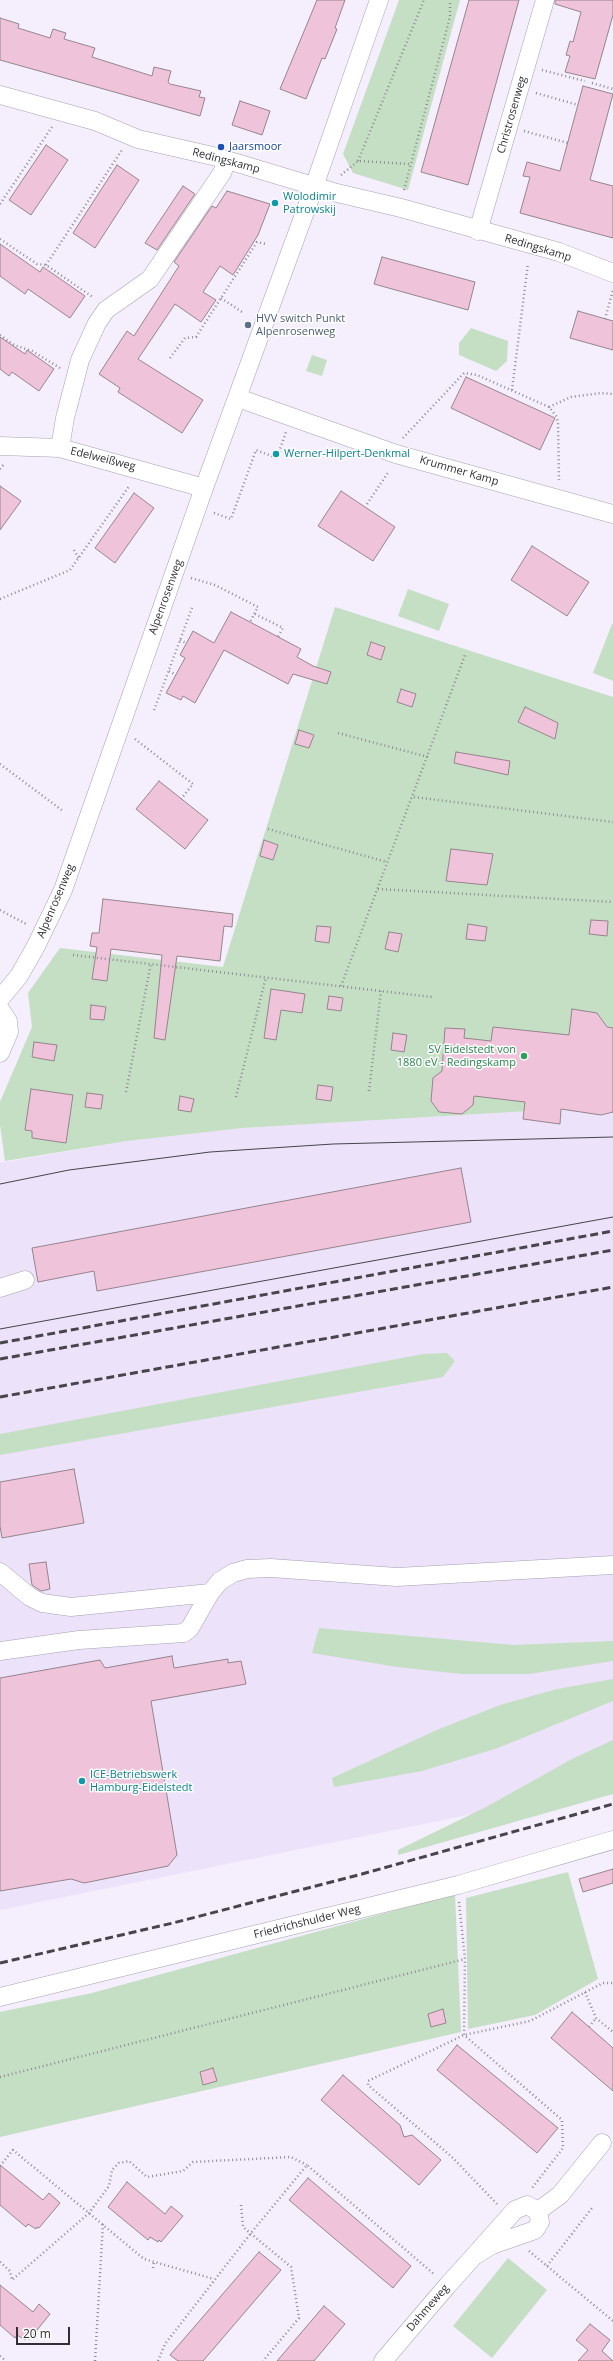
<!DOCTYPE html>
<html>
<head>
<meta charset="utf-8">
<style>
	body { margin:0 }
	#map { position:relative; width:613px; height:2361px; overflow:hidden; background:#f4eefd; font-family:"Open Sans",sans-serif }
	canvas { display:block }
	.scale { position:absolute; left:16px; top:2327px; width:54px; height:18px; box-sizing:border-box; border:2px solid #312f34; border-top:0; padding-left:5px; font-size:12px; line-height:14px; white-space:nowrap; color:#312f34; -webkit-text-stroke:3px #fefefe; paint-order:stroke }
</style>
</head>
<body>
<div id="map">
<canvas width="613" height="2361"></canvas>
<div class="scale">20 m</div>
</div>
<script>
const c = document.querySelector('canvas').getContext('2d');
c.lineJoin = 'round';
function paint(path, color) {
  c.fillStyle = color;
  c.fill(path, 'evenodd');
}
function poly(rows) {
  const path = new Path2D();
  for (const r of rows) {
    path.moveTo(r[0], r[1]);
    for (let i = 2; i < r.length; i += 2) path.lineTo(r[i], r[i + 1]);
  }
  return path;
}
function stroke(path, color, width, dash) {
  c.strokeStyle = color;
  c.lineWidth = width;
  c.lineCap = dash ? 'butt' : 'round';
  c.setLineDash(dash || []);
  c.stroke(path);
}
function write(font, color, halo, rows, align = 'center') {
  c.font = font + ' "Open Sans",sans-serif';
  c.lineWidth = 3;
  c.setLineDash([]);
  c.textBaseline = 'middle';
  c.strokeStyle = halo;
  c.fillStyle = color;
  for (const [text, x, y, turn = 0] of rows) {
    c.save();
    c.translate(x, y);
    c.rotate((+turn || 0) * Math.PI / 180);
    c.textAlign = isNaN(turn) ? turn : align;
    if (halo) c.strokeText(text, 0, 0);
    c.fillText(text, 0, 0);
    c.restore();
  }
}
paint(poly([
	[613,1106,613,1782,517,1805,0,1910,0,1163,127,1141,243,1128]
]), '#ece2f9');
paint(poly([
	[399,0,460,0,408,190,353,173,343,154],
	[471,328,508,341,507,361,496,371,459,355,459,343],
	[312,355,327,360,322,376,306,371],
	[408,589,449,604,439,631,398,616],
	[335,607,613,697,613,1106,243,1128,127,1141,5,1161,0,1125,0,1102,32,1027,28,993,60,948,223,967],
	[612,624,613,624,613,681,593,673],
	[447,1353,455,1361,443,1377,0,1455,0,1434,423,1354],
	[319,1628,514,1645,613,1641,613,1661,529,1674,461,1674,397,1667,312,1653],
	[613,1679,613,1701,498,1748,422,1771,334,1787,332,1778,439,1729,503,1704,557,1689],
	[613,1740,613,1794,398,1855,398,1850,486,1807,572,1759],
	[568,1872,598,1979,535,2015,468,2029,466,1898],
	[455,1894,461,2032,0,2137,0,2012,92,1993],
	[508,2258,547,2290,492,2358,453,2326]
]), '#c5dfc4');
const building = poly([
	[317,0,345,0,335,28,337,29,325,59,322,58,306,99,280,89,317,0],
	[469,0,519,0,468,185,421,172,469,0],
	[555,0,613,0,613,15,595,79,565,72,570,56,566,55,570,41,573,42,581,12,555,4,555,0],
	[0,18,19,24,18,28,50,38,53,29,66,33,64,39,95,48,92,57,152,76,154,67,171,71,168,82,170,84,201,91,199,97,205,98,200,116,0,60,0,18],
	[583,86,613,94,590,180,613,186,613,238,520,213,530,177,523,176,527,162,560,171,583,86],
	[240,101,270,111,262,135,232,125,240,101],
	[46,145,68,160,31,215,9,200,46,145],
	[117,165,139,180,95,248,73,233,117,165],
	[183,186,195,194,157,250,145,243,183,186],
	[227,191,270,204,258,235,233,275,220,266,203,292,216,300,201,322,175,304,138,359,203,400,182,433,118,392,120,388,99,374,127,331,134,336,179,266,174,262,212,206,216,208,227,191],
	[0,244,40,272,43,267,85,296,70,318,28,289,25,294,0,276,0,244],
	[382,257,475,282,468,310,374,284,382,257],
	[578,311,613,321,613,350,570,338,578,311],
	[0,337,25,354,27,350,54,369,39,391,12,372,9,376,0,369,0,337],
	[466,377,555,418,540,450,451,408,466,377],
	[0,486,21,501,0,530,0,486],
	[341,491,395,527,373,561,318,526,341,491],
	[134,493,154,508,115,563,95,548,134,493],
	[532,546,589,582,567,616,511,580,532,546],
	[231,612,301,649,297,657,313,666,331,672,327,684,293,674,288,684,224,650,195,703,183,696,181,700,166,693,185,658,180,655,193,631,214,643,231,612],
	[371,642,385,647,381,660,367,655,371,642],
	[401,689,416,694,412,707,397,702,401,689],
	[525,707,558,723,555,739,518,722,525,707],
	[299,730,314,735,309,748,295,744,299,730],
	[456,752,510,761,508,775,454,763,456,752],
	[159,781,208,820,185,849,136,809,159,781],
	[264,840,278,845,273,860,260,856,264,840],
	[451,849,493,854,487,885,446,881,451,849],
	[103,899,233,914,232,927,224,926,220,961,177,956,165,1040,154,1038,162,955,111,949,107,981,92,979,97,947,90,946,92,933,99,933,103,899],
	[591,920,608,921,607,936,589,934,591,920],
	[468,924,487,927,485,941,466,939,468,924],
	[317,926,331,927,329,943,315,941,317,926],
	[389,932,402,934,398,952,385,949,389,932],
	[271,989,305,994,302,1013,281,1010,276,1040,264,1038,271,989],
	[329,996,343,998,341,1011,327,1009,329,996],
	[91,1005,106,1007,104,1020,90,1019,91,1005],
	[572,1009,597,1013,607,1027,613,1028,613,1112,601,1115,561,1109,560,1124,523,1119,525,1102,474,1096,473,1105,462,1114,439,1112,431,1101,433,1078,442,1071,445,1028,465,1029,464,1038,491,1041,493,1027,569,1035,572,1009],
	[393,1033,407,1035,404,1052,391,1050,393,1033],
	[34,1042,57,1045,54,1061,32,1057,34,1042],
	[318,1085,333,1087,331,1101,316,1099,318,1085],
	[31,1089,73,1095,66,1143,32,1138,32,1131,25,1130,31,1089],
	[87,1093,103,1095,101,1109,85,1107,87,1093],
	[180,1096,194,1099,191,1112,178,1110,180,1096],
	[461,1168,471,1222,97,1291,94,1271,38,1282,32,1248,461,1168],
	[74,1469,84,1523,2,1538,0,1526,0,1482,74,1469],
	[46,1562,50,1589,41,1591,32,1585,29,1564,46,1562],
	[172,1656,174,1668,228,1659,228,1663,241,1661,246,1684,151,1701,177,1855,168,1866,84,1883,71,1879,0,1891,0,1678,100,1660,105,1668,172,1656],
	[613,1869,613,1883,583,1892,579,1879,613,1869],
	[443,2009,446,2023,431,2027,428,2014,443,2009],
	[572,2012,613,2048,613,2091,551,2038,572,2012],
	[457,2045,558,2128,537,2153,437,2070,457,2045],
	[213,2068,217,2081,203,2085,200,2072,213,2068],
	[343,2075,400,2125,404,2137,412,2135,441,2160,419,2185,321,2100,343,2075],
	[0,2165,43,2200,49,2193,60,2203,39,2228,37,2227,36,2229,28,2224,26,2227,0,2205,0,2165],
	[308,2178,411,2266,393,2288,289,2200,308,2178],
	[127,2182,165,2214,171,2206,183,2216,161,2242,159,2240,158,2242,150,2237,148,2240,108,2207,127,2182],
	[259,2252,281,2270,203,2361,178,2361,170,2355,259,2252],
	[0,2285,33,2312,39,2304,50,2314,29,2340,27,2338,25,2340,17,2335,15,2338,0,2325,0,2285],
	[324,2306,345,2324,314,2361,277,2361,324,2306],
	[590,2324,610,2340,602,2351,613,2361,578,2361,588,2350,576,2340,590,2324]
]);
paint(building, '#efc4da');
stroke(building, '#95858d', 1);
const minor = poly([
	[0,95,95,121,138,139,217,157,337,193,401,208,559,252,613,273],
	[478,231,545,0],
	[238,398,396,454,613,514],
	[0,446,60,448,204,488],
	[60,448,65,418,80,360,97,323,106,310,150,279,222,173,227,160],
	[0,999,19,976,36,946,63,890,204,488,309,201,379,0],
	[0,1009,8,1021,9,1032,0,1053],
	[0,1288,25,1280],
	[0,1572,30,1597,42,1603,71,1607,210,1593],
	[0,1651,79,1640,184,1633,190,1628,210,1593,220,1581,233,1573,247,1569,271,1568,397,1577,613,1565],
	[0,1997,458,1885,613,1840],
	[538,2211,560,2195,602,2143],
	[383,2361,447,2286,474,2256,515,2210,527,2205,538,2211,540,2222,535,2230,492,2245,474,2256]
]);
stroke(minor, '#a7a1af', 19);
stroke(poly([
	[542,70,585,81],
	[592,83,613,89],
	[536,93,578,105],
	[524,131,568,143],
	[358,161,424,0],
	[341,175,358,161,410,164],
	[404,190,450,17,450,0],
	[0,204,52,127],
	[0,239,37,264,46,265,94,298],
	[46,265,122,150],
	[221,298,242,312],
	[605,319,613,290],
	[0,335,14,345,32,351,60,368],
	[170,358,185,338,196,337,257,242,266,244],
	[512,390,528,263],
	[549,407,571,397,601,393,613,394],
	[403,438,464,373,477,375,549,407,556,416,558,422,559,480],
	[0,469,5,463],
	[367,504,389,471],
	[214,513,231,519,256,450,277,458,286,432],
	[74,550,79,559],
	[191,578,215,585,258,607,250,622],
	[0,599,70,570,130,485],
	[255,614,283,628,278,637],
	[180,640,186,643],
	[169,671,176,675],
	[154,710,193,605],
	[338,733,428,757],
	[135,739,193,784,181,799],
	[0,764,63,811],
	[414,797,613,822],
	[268,829,387,862],
	[378,889,613,902],
	[0,910,28,925],
	[73,955,432,997],
	[341,986,465,655],
	[369,1091,381,991],
	[126,1092,151,963],
	[236,1097,266,977],
	[459,1902,465,1959,464,2035,562,2120,563,2148,532,2188],
	[585,1992,596,2018,613,2032],
	[589,2027,596,2018],
	[0,2077,465,1959],
	[0,2166,13,2150,144,2259,214,2279],
	[497,2204,452,2157,368,2085,368,2081,464,2035,530,2021,603,1983,613,1983],
	[241,2205,243,2227,291,2267,299,2318,263,2361],
	[529,2251,613,2321],
	[0,2262,10,2271,12,2280,89,2213,109,2186,112,2170,119,2163,129,2161,147,2177,183,2171,193,2162,291,2157,307,2165],
	[547,2266,592,2208],
	[153,2268,154,2262],
	[0,2356,6,2361],
	[95,2361,103,2223],
	[158,2361,165,2344,251,2233,307,2165,435,2275]
]), '#8f8b95', 2.5, [1, 3]);
stroke(minor, '#fff', 18);
stroke(poly([
	[0,1184,69,1170,210,1152,333,1144,613,1137],
	[0,1329,613,1217]
]), '#47444a', 1);
stroke(poly([
	[0,1343,613,1231],
	[0,1359,613,1250],
	[0,1397,613,1287],
	[0,1963,173,1923,362,1874,613,1804]
]), '#47444a', 3, [8, 4]);
for (const [x, y, r, color] of [
	[221,147,4,"#1a4fb4"],
	[275,203,4,"#0f9aa8"],
	[248,325,4,"#5c6f8a"],
	[276,454,4,"#0f9aa8"],
	[524,1056,4,"#2e9e5b"],
	[82,1781,4,"#0f9aa8"]
]) {
  const dot = new Path2D();
  dot.arc(x, y, r, 0, 2 * Math.PI);
  c.fillStyle = color;
  c.fill(dot);
  stroke(dot, '#fefefe', 1.5);
}
write('11px', '#312f34', '#fefefe', [
	["Christrosenweg",512,115,-74],
	["Redingskamp",226,161,15],
	["Redingskamp",538,248,17],
	["Edelweißweg",103,459,14],
	["Krummer Kamp",459,471,16],
	["Alpenrosenweg",166,597,-70],
	["Alpenrosenweg",56,901,-67],
	["Friedrichshulder Weg",307,1922,-14],
	["Dahmeweg",428,2308,-49]
]);
write('11px', '#164399', '#fefefe', [
	["Jaarsmoor",229,147]
], 'left');
write('11px', '#0d838f', '#fefefe', [
	["Wolodimir",283,197],
	["Patrowskij",283,210],
	["Werner-Hilpert-Denkmal",284,454],
	["ICE-Betriebswerk",90,1775],
	["Hamburg-Eidelstedt",90,1788]
], 'left');
write('11px', '#4e5e75', '#fefefe', [
	["HVV switch Punkt",256,319],
	["Alpenrosenweg",256,332]
], 'left');
write('11px', '#27864d', '#fefefe', [
	["SV Eidelstedt von",516,1050],
	["1880 eV - Redingskamp",516,1063]
], 'right');
</script>
</body>
</html>
